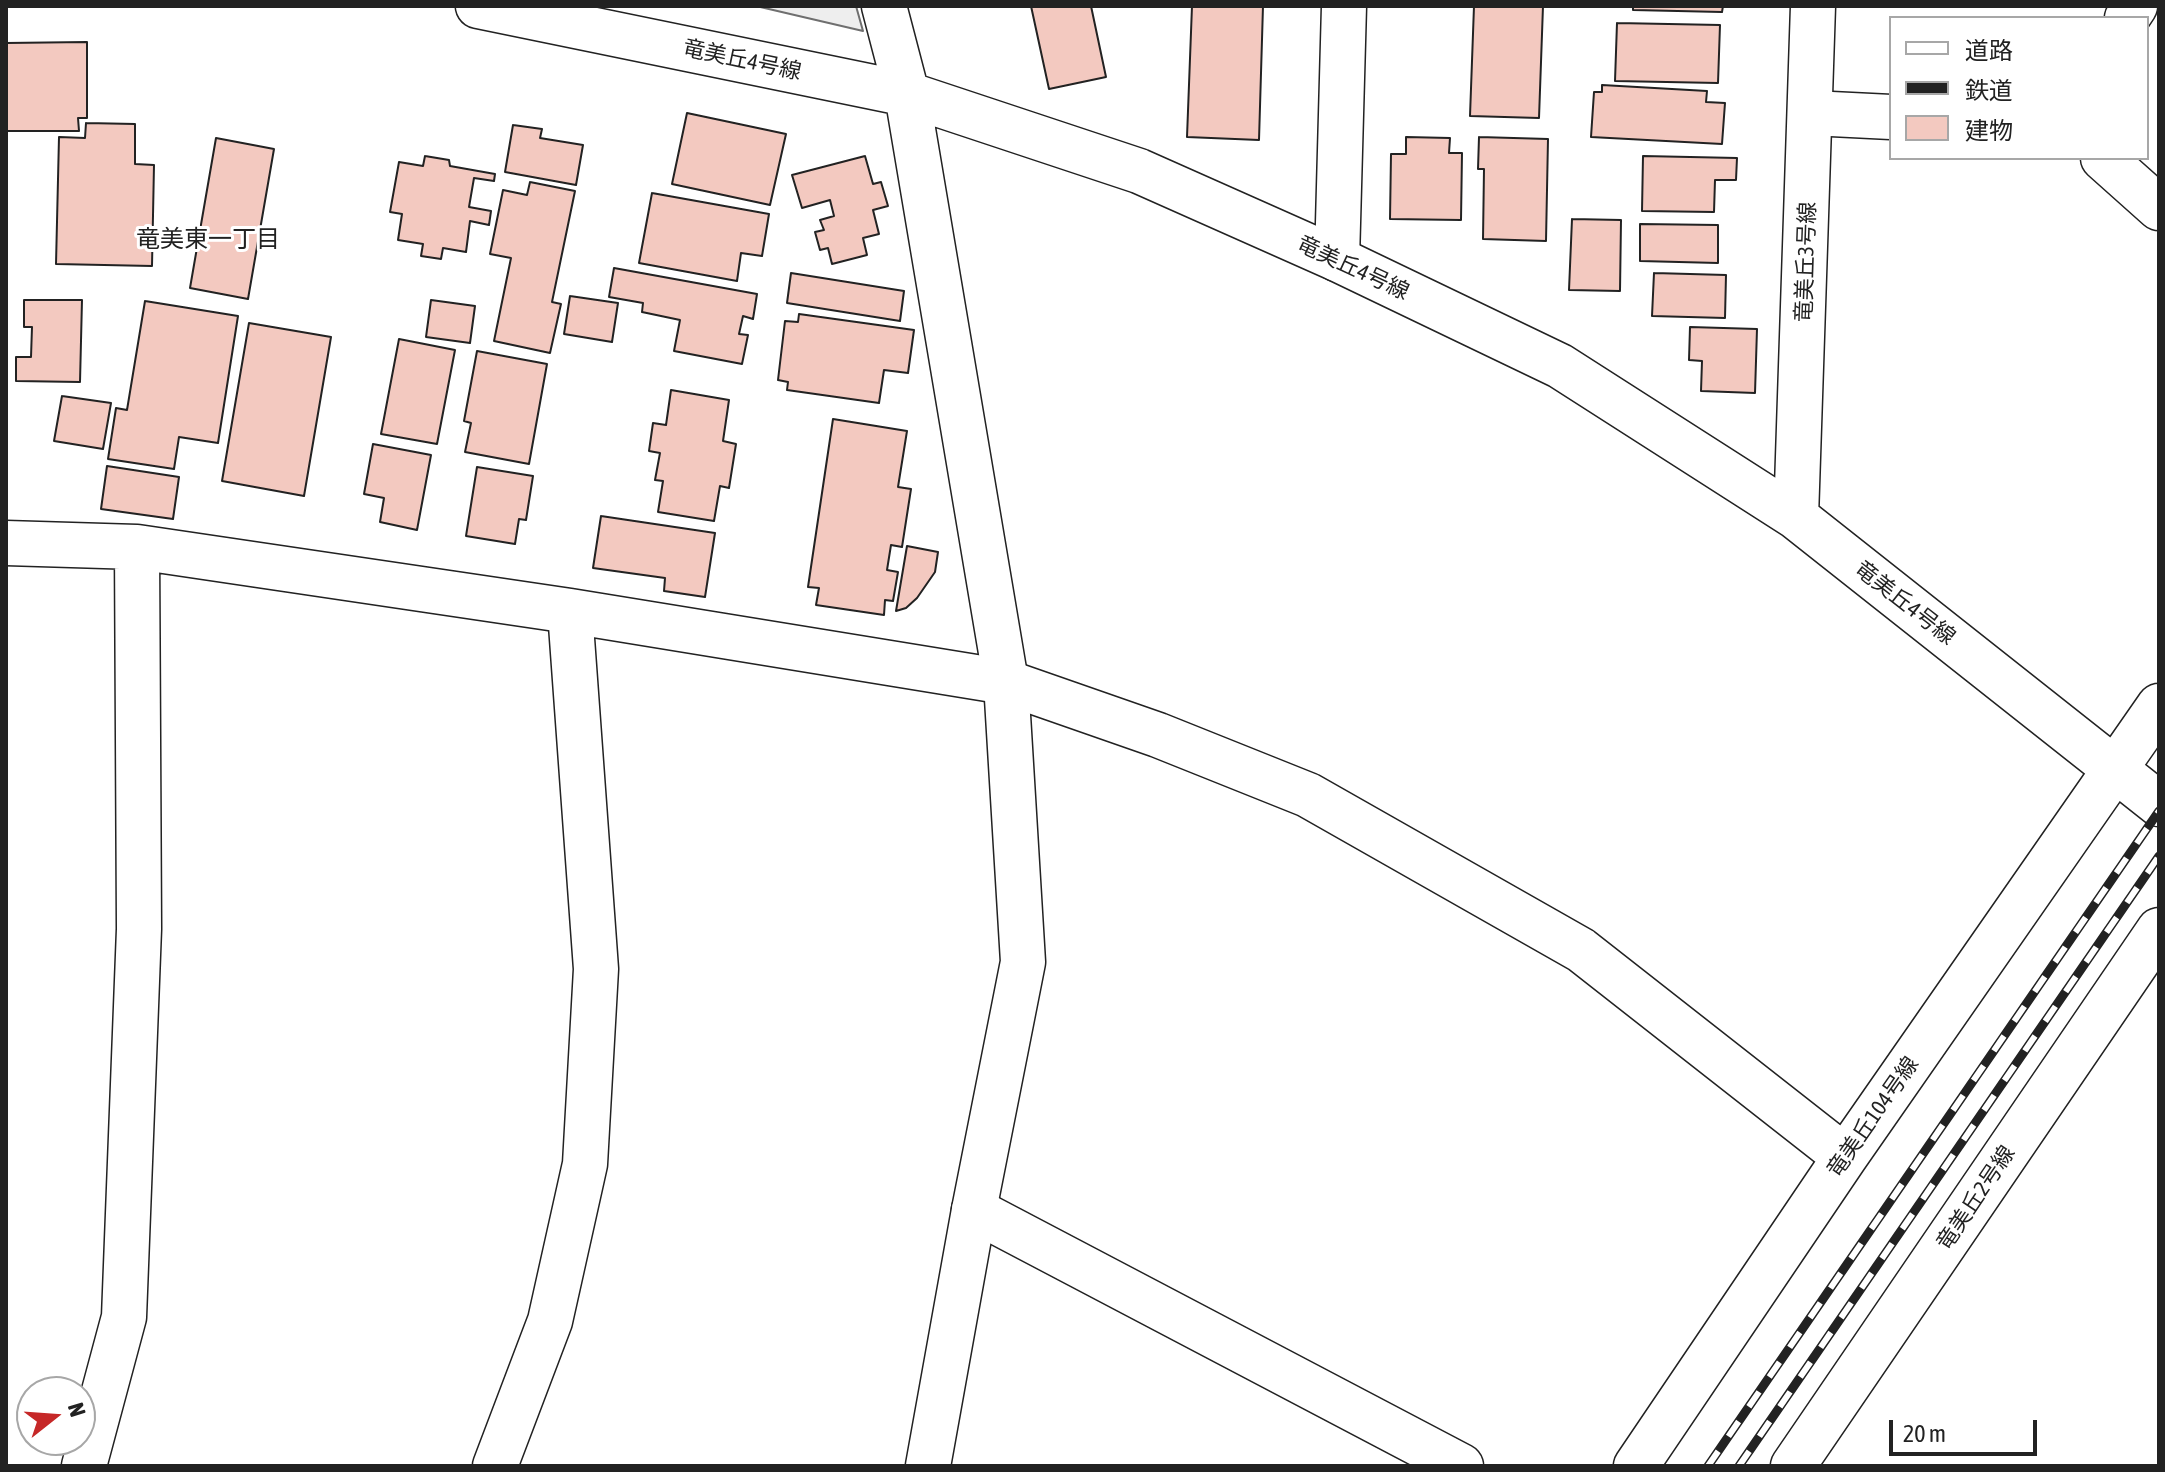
<!DOCTYPE html>
<html>
<head>
<meta charset="utf-8">
<style>
	body { margin:0 }
	#map { position:relative; width:2165px; height:1472px; overflow:hidden; background:#fff; font-family:"Asap Condensed","Noto Sans JP",sans-serif }
	canvas { display:block }
	.frame { position:absolute; inset:0; border:8px solid #222; pointer-events:none }
	.legend { position:absolute; left:1889px; top:16px; width:260px; height:144px; box-sizing:border-box; background:#fff; border:2px solid #a7a7a7; margin:0; padding:10px 14px; list-style:none; font-size:24px; color:#222 }
	.legend li { display:flex; align-items:center; gap:16px; height:40px }
	.legend b { width:40px; border:2px solid #a7a7a7 }
	.north { position:absolute; left:16px; top:1376px; width:80px; height:80px; box-sizing:border-box; background:#fff; border:2px solid #a7a7a7; border-radius:50%; rotate:73deg; font-size:22px; font-weight:700; line-height:32px; text-align:center; color:#222 }
	.north::after { content:''; display:block; margin:auto; width:28px; height:36px; background:#c62828; clip-path:polygon(50% 0,100% 100%,50% 72%,0 100%) }
	.scale { position:absolute; left:1889px; top:1420px; width:148px; height:36px; box-sizing:border-box; border:4px solid #222; border-top:0; padding-left:10px; font-size:24px; line-height:28px; white-space:nowrap; color:#222; -webkit-text-stroke:6px #fff; paint-order:stroke }
</style>
</head>
<body>
<div id="map">
<canvas width="2165" height="1472"></canvas>
<div class="frame"></div>
<ul class="legend">
<li><b style="height:10px;background:#fff"></b>道路</li>
<li><b style="height:10px;background:#222"></b>鉄道</li>
<li><b style="height:22px;background:#f3c9c0"></b>建物</li>
</ul>
<div class="north">N</div>
<div class="scale">20 m</div>
</div>
<script>
const c = document.querySelector('canvas').getContext('2d');
c.lineJoin = 'round';
function paint(path, color) {
  c.fillStyle = color;
  c.fill(path, 'evenodd');
}
function poly(rows) {
  const path = new Path2D();
  for (const r of rows) {
    path.moveTo(r[0], r[1]);
    for (let i = 2; i < r.length; i += 2) path.lineTo(r[i], r[i + 1]);
  }
  return path;
}
function stroke(path, color, width, dash) {
  c.strokeStyle = color;
  c.lineWidth = width;
  c.lineCap = dash ? 'butt' : 'round';
  c.setLineDash(dash || []);
  c.stroke(path);
}
function write(font, color, halo, rows, align = 'center') {
  c.font = font + ' "Asap Condensed","Noto Sans JP",sans-serif';
  c.lineWidth = 6;
  c.setLineDash([]);
  c.textBaseline = 'middle';
  c.strokeStyle = halo;
  c.fillStyle = color;
  for (const [text, x, y, turn = 0] of rows) {
    c.save();
    c.translate(x, y);
    c.rotate((+turn || 0) * Math.PI / 180);
    c.textAlign = isNaN(turn) ? turn : align;
    if (halo) c.strokeText(text, 0, 0);
    c.fillText(text, 0, 0);
    c.restore();
  }
}
const green = poly([
	[756,6,856,6,863,31,756,6]
]);
paint(green, '#eee');
stroke(green, '#6f6f6f', 2);
const building = poly([
	[1031,6,1091,6,1106,77,1049,89,1031,6],
	[1192,6,1263,6,1259,140,1187,137,1192,6],
	[1474,6,1543,6,1539,118,1470,116,1474,6],
	[1633,6,1723,6,1722,12,1633,10,1633,6],
	[1617,23,1720,25,1718,83,1615,81,1617,23],
	[87,42,87,118,78,118,79,131,6,131,6,43,87,42],
	[1602,85,1707,91,1706,102,1725,103,1722,144,1591,137,1594,92,1602,92,1602,85],
	[687,113,786,134,770,205,672,184,687,113],
	[86,123,135,124,135,164,154,165,152,266,56,264,59,137,85,138,86,123],
	[513,125,542,129,540,138,583,145,576,185,505,172,513,125],
	[1406,137,1450,138,1449,153,1462,153,1461,220,1390,219,1391,154,1406,154,1406,137],
	[1479,137,1548,139,1546,241,1483,239,1484,169,1478,169,1479,137],
	[216,138,274,149,248,299,190,288,216,138],
	[425,156,449,160,450,166,495,174,494,181,474,178,469,207,491,211,489,225,470,221,466,252,443,248,441,259,421,256,423,244,398,240,402,214,390,212,399,162,423,166,425,156],
	[865,156,873,184,881,182,888,206,873,210,879,234,863,238,867,255,832,264,828,248,820,250,815,232,824,230,820,220,834,216,830,200,802,208,792,175,865,156],
	[1643,156,1737,158,1736,180,1715,180,1714,212,1642,211,1643,156],
	[530,182,575,191,552,302,561,304,550,353,494,341,511,258,490,254,503,190,527,195,530,182],
	[652,193,769,214,762,256,741,253,737,281,639,263,652,193],
	[1572,219,1621,220,1620,291,1569,290,1572,219],
	[1640,224,1718,225,1718,263,1640,261,1640,224],
	[614,268,757,294,753,319,743,316,739,334,748,335,742,364,674,351,680,320,642,312,643,303,609,297,614,268],
	[791,273,904,291,900,321,787,303,791,273],
	[1654,273,1726,275,1725,318,1652,316,1654,273],
	[570,296,618,303,612,342,564,334,570,296],
	[24,300,82,300,80,382,16,381,16,357,31,357,32,327,24,327,24,300],
	[431,300,475,306,470,343,426,337,431,300],
	[145,301,238,316,218,443,179,437,174,469,108,459,116,408,127,410,145,301],
	[799,314,914,330,908,373,884,370,879,403,787,390,788,382,778,380,785,321,798,322,799,314],
	[249,323,331,337,304,496,222,481,249,323],
	[1690,327,1757,329,1755,393,1701,391,1702,361,1689,360,1690,327],
	[399,339,455,350,437,444,381,434,399,339],
	[477,351,547,364,529,464,465,452,471,423,464,421,477,351],
	[671,390,729,400,723,441,736,444,729,488,720,486,714,521,658,512,663,481,655,480,660,453,649,451,653,423,666,425,671,390],
	[62,396,111,403,103,449,54,441,62,396],
	[833,419,907,431,898,487,911,489,902,547,891,545,887,570,898,572,893,601,885,600,884,615,816,605,819,588,808,587,833,419],
	[373,444,431,455,417,530,380,522,384,498,364,494,373,444],
	[107,466,179,477,173,519,101,509,107,466],
	[477,467,533,476,526,520,519,519,515,544,466,536,477,467],
	[601,516,715,533,705,597,664,591,665,578,593,568,601,516],
	[907,546,938,552,935,572,917,598,906,608,896,611,907,546]
]);
paint(building, '#f3c9c0');
stroke(building, '#222', 2);
const street = poly([
	[2127,18,2135,6],
	[1811,113,1891,117],
	[2103,158,2159,208],
	[1337,259,1344,6],
	[6,543,137,547,570,611,1006,682,1158,735,1308,795,1581,950,1845,1157],
	[974,1210,1461,1466],
	[84,1466,124,1317,139,929,137,547],
	[495,1466,550,1321,585,1164,596,969,570,611],
	[1636,1466,1845,1157,2159,706],
	[1793,1466,2159,930]
]);
const secondary = poly([
	[478,6,907,94,1139,171,1337,259,1560,366,1796,517,2159,804],
	[884,6,907,94,1006,682,1023,962,974,1210,928,1466],
	[1796,517,1813,6]
]);
stroke(street, '#222', 47);
stroke(secondary, '#222', 47);
stroke(street, '#fff', 44);
stroke(secondary, '#fff', 44);
const rail = poly([
	[1708,1466,2159,811],
	[1739,1466,2159,856]
]);
stroke(rail, '#222', 9);
stroke(rail, '#fff', 6, [18]);
write('22px', '#222', '#fff', [
	["竜美丘4号線",742,60,12],
	["竜美丘3号線",1806,262,-88],
	["竜美丘4号線",1353,268,25],
	["竜美丘4号線",1905,603,38],
	["竜美丘104号線",1873,1117,-55],
	["竜美丘2号線",1976,1198,-56]
]);
write('24px', '#222', '#fff', [
	["竜美東一丁目",208,239]
]);
</script>
</body>
</html>
